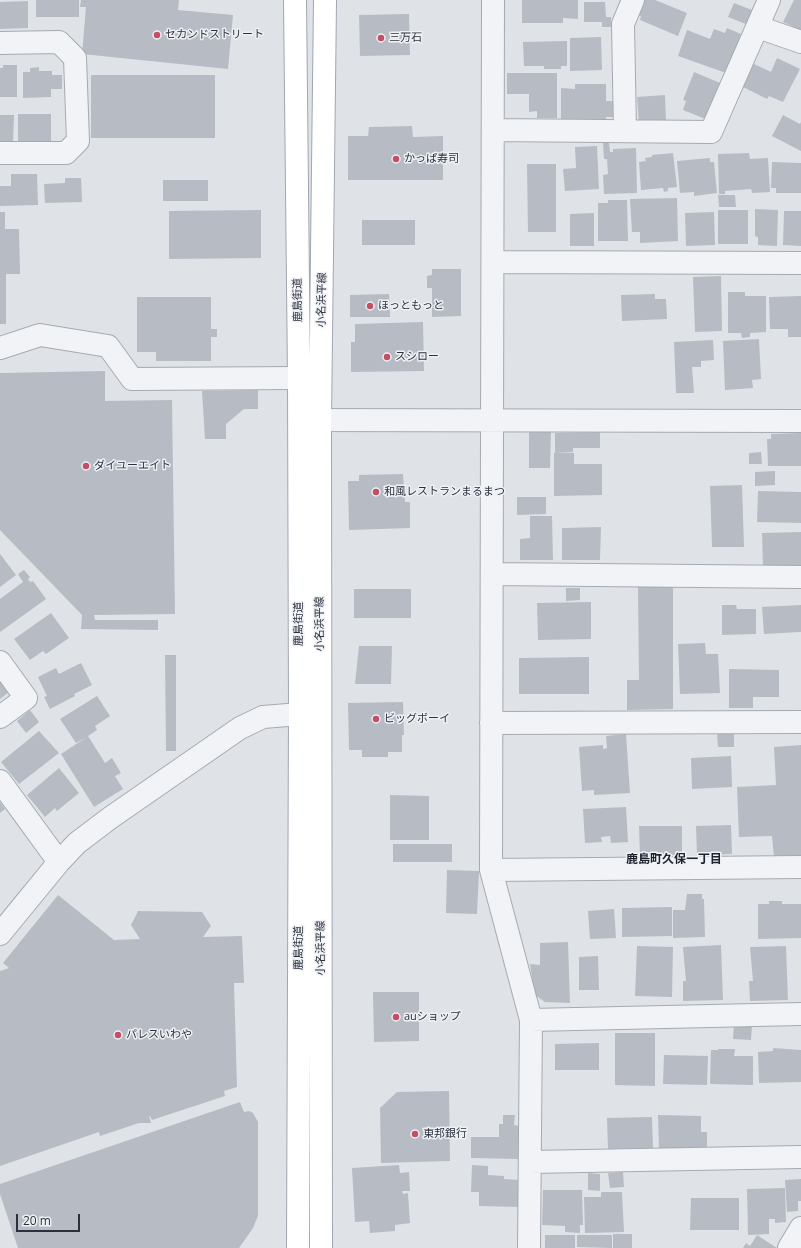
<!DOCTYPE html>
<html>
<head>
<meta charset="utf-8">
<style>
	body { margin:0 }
	#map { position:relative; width:801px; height:1248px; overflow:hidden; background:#dfe3e7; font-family:"Open Sans",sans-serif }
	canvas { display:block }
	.scale { position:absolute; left:16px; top:1214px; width:64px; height:18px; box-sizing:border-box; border:2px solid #2a313d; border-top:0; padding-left:5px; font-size:12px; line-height:14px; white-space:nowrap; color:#2a313d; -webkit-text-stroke:3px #eff1f5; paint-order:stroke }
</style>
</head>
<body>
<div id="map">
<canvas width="801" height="1248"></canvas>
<div class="scale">20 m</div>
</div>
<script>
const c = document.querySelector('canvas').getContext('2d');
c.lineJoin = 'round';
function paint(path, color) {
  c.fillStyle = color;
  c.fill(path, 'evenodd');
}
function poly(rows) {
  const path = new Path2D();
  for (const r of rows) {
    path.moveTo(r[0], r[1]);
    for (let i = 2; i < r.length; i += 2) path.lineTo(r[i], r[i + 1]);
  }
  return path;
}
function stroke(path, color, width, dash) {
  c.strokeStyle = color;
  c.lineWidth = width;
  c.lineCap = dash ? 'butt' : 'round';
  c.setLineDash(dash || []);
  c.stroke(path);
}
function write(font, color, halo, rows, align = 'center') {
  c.font = font + ' "Open Sans","Noto Sans JP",sans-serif';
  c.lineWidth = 3;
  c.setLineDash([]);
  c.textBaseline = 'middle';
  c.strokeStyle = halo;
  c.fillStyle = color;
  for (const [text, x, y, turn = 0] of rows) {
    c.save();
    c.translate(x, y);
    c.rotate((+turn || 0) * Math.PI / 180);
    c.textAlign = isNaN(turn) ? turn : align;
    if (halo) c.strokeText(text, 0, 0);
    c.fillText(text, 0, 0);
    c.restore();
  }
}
paint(poly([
	[36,0,79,0,79,17,36,17],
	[81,0,179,0,178,10,233,15,228,69,82,54,86,7,80,7],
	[522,0,578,0,578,19,563,18,563,23,522,23],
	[644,0,655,0,687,13,678,36,640,20,641,16,638,15],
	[794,0,801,0,801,30,783,22],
	[28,1,28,28,0,29,0,2],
	[584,2,605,2,606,17,611,17,611,27,602,27,602,22,584,22],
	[734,3,752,10,746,24,728,17],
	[409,14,410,55,360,56,359,15],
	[727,28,741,34,726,73,678,56,687,30,710,39,714,29,725,33],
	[601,37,602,70,570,71,570,38],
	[567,41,567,66,561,66,561,69,544,69,544,66,524,66,523,42],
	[777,58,800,69,783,102,769,96,767,99,739,85,750,62,771,72],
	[3,65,17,65,17,97,0,97,0,68,3,68],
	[39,67,39,71,52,71,52,75,62,75,62,89,51,89,51,97,23,98,23,72,30,72,30,68],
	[694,72,720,83,714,98,716,99,708,120,683,110,686,101,683,100],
	[507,73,557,73,557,118,537,118,537,111,529,112,529,94,507,94],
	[91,75,215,75,215,138,91,138],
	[575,84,606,84,606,101,614,101,614,117,606,117,606,120,561,119,561,88,575,89],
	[665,95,666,121,639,123,637,97],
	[18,114,51,114,51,143,18,143],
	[0,115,14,115,13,142,0,142],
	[783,115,800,124,801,122,801,151,772,136],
	[412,126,413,137,443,136,443,180,348,180,348,136,368,136,369,127],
	[603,142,609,142,610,152,613,152,613,149,636,148,637,193,604,194,603,175,608,174,607,159,604,159],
	[597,146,599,189,565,191,563,169,576,168,575,147],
	[673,153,677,187,668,188,668,191,664,192,663,188,641,190,639,162,646,161,645,158,652,157,652,155],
	[749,153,750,159,768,158,770,192,752,193,751,189,725,191,725,194,719,194,718,154],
	[710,158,710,162,714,162,717,193,694,196,694,192,680,193,677,161],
	[772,162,801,163,801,193,776,193,776,188,771,188],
	[527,164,556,164,556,232,528,232],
	[11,174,37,174,38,205,0,206,0,186,11,186],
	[65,178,81,178,82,202,45,203,44,184,65,183],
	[163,180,208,180,208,201,163,201],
	[718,195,735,195,736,207,719,207],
	[677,198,678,241,640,243,640,232,632,232,630,199],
	[608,200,627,200,628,241,598,241,598,203,608,203],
	[755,209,778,210,777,246,758,245,758,237,755,236],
	[261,210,261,258,169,259,169,211],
	[718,210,748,210,748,244,718,244],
	[784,211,801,211,801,246,783,245],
	[0,212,5,212,5,229,19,229,20,274,6,274,6,324,0,324],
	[714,212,715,245,686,246,685,213],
	[594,213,594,246,570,246,570,214],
	[362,220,415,220,415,245,362,245],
	[432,269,461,269,461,316,432,317,432,288,427,288,427,276,432,275],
	[721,276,722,331,695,332,693,277],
	[728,292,745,292,745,296,766,296,766,332,750,333,750,337,742,338,741,333,728,333],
	[389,294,390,317,350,317,350,295],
	[655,294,655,299,666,299,667,319,622,321,621,295],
	[801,296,801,337,788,337,788,329,770,329,769,297],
	[137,297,211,297,211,329,217,329,217,337,211,337,211,361,156,361,156,352,137,352],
	[423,322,424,371,351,372,351,342,355,342,355,324],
	[759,339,761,379,752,380,753,388,725,390,723,341],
	[713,340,714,360,701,361,701,367,692,367,694,393,676,393,674,342],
	[105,371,105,401,172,400,175,614,94,615,95,620,158,620,158,630,81,629,82,615,0,530,0,373],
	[258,390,258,409,244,409,226,424,226,439,205,439,202,391],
	[529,430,551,430,550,468,529,468],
	[600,432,600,448,573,448,573,452,555,453,555,433],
	[801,433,801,466,768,466,767,439,771,439,771,434],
	[761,452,762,464,749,464,749,453],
	[554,453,574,453,574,464,602,464,602,495,554,496],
	[775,471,775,485,755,486,755,472],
	[403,474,405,502,410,502,410,528,349,530,348,481,359,481,359,475],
	[742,485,744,547,712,547,710,486],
	[758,491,801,492,801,523,757,522],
	[517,497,546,497,546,514,517,515],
	[530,516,552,516,553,560,520,560,520,539,530,538],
	[601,527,600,560,562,560,562,528],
	[801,532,801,565,763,566,762,533],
	[0,554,16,575,0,587],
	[24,570,30,577,28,579,30,582,33,581,46,599,0,632,0,599,23,582,18,574],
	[673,586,673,709,627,710,627,680,639,680,638,587],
	[566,588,580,588,580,600,566,601],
	[354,589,411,589,411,618,354,618],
	[591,602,591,639,538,640,537,603],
	[722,605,736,605,737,609,756,609,756,634,722,635],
	[801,605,801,632,764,634,762,607],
	[51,613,69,638,46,654,43,651,30,660,14,639],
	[705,643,706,654,718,654,720,693,680,694,678,644],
	[359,646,392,646,391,684,355,684],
	[165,655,176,655,176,751,166,751],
	[589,657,589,694,519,694,519,658],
	[81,663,92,685,74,694,75,696,50,709,44,697,47,696,38,677,56,668,59,674],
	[729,669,779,670,779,697,753,697,753,708,729,708],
	[0,680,9,692,0,699],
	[97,696,110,716,95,726,97,730,88,736,105,763,112,758,121,773,115,776,123,789,94,807,61,754,87,737,76,743,60,719],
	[403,702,404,735,402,735,402,752,388,752,388,757,362,757,362,750,349,750,348,703],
	[30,710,39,722,26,733,17,721],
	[39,731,59,753,19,784,1,762],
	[717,732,734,732,734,747,718,747],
	[626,734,630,793,594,795,594,790,582,791,579,747,603,745,603,749,607,748,606,736],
	[801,745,801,856,774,857,772,836,739,837,737,787,776,785,774,747],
	[731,756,732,787,692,789,691,758],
	[59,768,79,793,57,811,55,808,45,817,27,795],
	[390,795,429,796,429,840,390,840],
	[0,802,5,809,0,813],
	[626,807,628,842,611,843,610,836,601,837,602,842,585,843,583,809],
	[731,825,732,854,697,855,696,826],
	[639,826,682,826,682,855,640,855],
	[393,844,452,844,452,862,393,862],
	[447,870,479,871,477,914,446,913],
	[687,894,702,894,702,899,704,899,705,937,673,938,673,910,685,910],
	[58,895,114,940,140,939,131,925,138,911,202,912,211,926,203,937,242,936,244,983,234,983,237,1087,224,1091,225,1096,152,1120,150,1116,149,1116,151,1123,139,1123,100,1136,99,1132,0,1166,0,971,9,968,3,963],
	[769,901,782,901,782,904,801,904,801,938,758,939,758,904,769,904],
	[672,907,672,936,622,937,622,908],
	[614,909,616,938,590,939,588,911],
	[568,942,570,1003,545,1002,535,995,530,964,540,965,540,943],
	[721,945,723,1000,683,1001,683,981,686,981,683,947],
	[637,946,673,947,672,997,635,996],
	[786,946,788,1000,750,1001,749,981,753,981,750,947],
	[598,956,599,990,579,990,579,957],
	[373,992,419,992,419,1041,374,1042],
	[734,1025,752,1026,751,1040,733,1039],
	[615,1033,655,1033,655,1086,615,1085],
	[599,1043,599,1070,555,1070,555,1044],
	[773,1048,801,1050,801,1082,759,1083,758,1052,773,1051],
	[718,1049,735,1049,734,1056,753,1056,753,1085,710,1084,711,1050,718,1050],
	[664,1055,708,1056,707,1085,663,1084],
	[449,1091,450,1161,381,1163,380,1108,397,1092],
	[240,1102,244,1112,249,1111,253,1113,258,1122,258,1216,253,1228,239,1248,18,1248,0,1194,0,1184],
	[503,1115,515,1115,514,1125,519,1126,518,1159,471,1158,471,1137,499,1137,499,1124,503,1124],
	[658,1115,701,1116,701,1132,707,1132,707,1149,659,1149],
	[652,1117,653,1148,608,1149,607,1118],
	[399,1165,400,1173,409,1172,410,1191,402,1191,403,1194,408,1193,410,1223,395,1225,395,1231,370,1233,369,1221,355,1222,352,1168],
	[472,1165,488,1166,488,1175,504,1176,504,1179,519,1180,518,1207,479,1206,479,1192,471,1192],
	[623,1172,624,1187,610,1188,608,1173],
	[588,1173,600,1174,600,1191,588,1190],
	[801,1179,801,1201,798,1201,798,1211,787,1212,785,1180],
	[785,1188,786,1222,775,1223,775,1219,769,1219,769,1234,748,1235,747,1189],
	[543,1190,582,1190,583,1225,580,1225,580,1233,565,1232,565,1226,542,1225],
	[601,1192,622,1192,624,1232,585,1233,584,1197,601,1197],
	[691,1198,739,1198,739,1230,690,1230],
	[613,1234,632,1234,632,1248,613,1248],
	[545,1235,575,1235,575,1248,545,1248],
	[577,1235,612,1235,612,1248,577,1247],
	[757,1235,777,1248,743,1248,746,1243,750,1246]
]), '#b7bcc4');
const minor = poly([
	[493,0,491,870,531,1020,529,1248],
	[758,27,801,42],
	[0,43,59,42,75,58,78,141,66,153,0,153],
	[493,130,711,132,769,0],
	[625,131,623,24,633,0],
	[493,262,801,263],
	[0,348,40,335,108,346,132,379,299,378],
	[301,420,801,421],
	[492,574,801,577],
	[0,662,26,698,0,717],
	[491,723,801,722],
	[0,781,59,862],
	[491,870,801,867],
	[0,934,59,862,77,843,110,818,240,728,263,717,300,714],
	[531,1020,801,1014],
	[530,1162,801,1157],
	[789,1248,801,1228]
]);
const primary = poly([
	[295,0,299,378,300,714,298,1248],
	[321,1248,320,421,325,0]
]);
stroke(minor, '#a5aab1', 24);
stroke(primary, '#a0a7b2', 24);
stroke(minor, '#f2f3f6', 22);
stroke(primary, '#fff', 22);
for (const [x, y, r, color] of [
	[157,35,4,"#c24f63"],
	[381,38,4,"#c24f63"],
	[396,159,4,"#c24f63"],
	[370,306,4,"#c24f63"],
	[387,357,4,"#c24f63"],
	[86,466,4,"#c24f63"],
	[376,492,4,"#c24f63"],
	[376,719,4,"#c24f63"],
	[396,1017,4,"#c24f63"],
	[118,1035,4,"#c24f63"],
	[415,1134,4,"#c24f63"]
]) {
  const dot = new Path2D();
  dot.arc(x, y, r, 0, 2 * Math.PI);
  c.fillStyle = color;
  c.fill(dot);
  stroke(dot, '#eff1f5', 1.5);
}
write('11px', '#2a313d', '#eff1f5', [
	["セカンドストリート",165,35],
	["三万石",389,38],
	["かっぱ寿司",404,159],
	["ほっともっと",378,306],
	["スシロー",395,357],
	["ダイユーエイト",94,466],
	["和風レストランまるまつ",384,492],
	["ビッグボーイ",384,719],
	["auショップ",404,1017],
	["パレスいわや",126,1035],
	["東邦銀行",423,1134]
], 'left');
write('11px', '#2a313d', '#eff1f5', [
	["鹿島街道",298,300,-91],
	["小名浜平線",322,300,-89],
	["鹿島街道",299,624,-90],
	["小名浜平線",320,624,-90],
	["鹿島街道",299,948,-90],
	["小名浜平線",321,948,-90]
]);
write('bold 12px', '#1c222e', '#eff1f5', [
	["鹿島町久保一丁目",674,860]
]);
</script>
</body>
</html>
